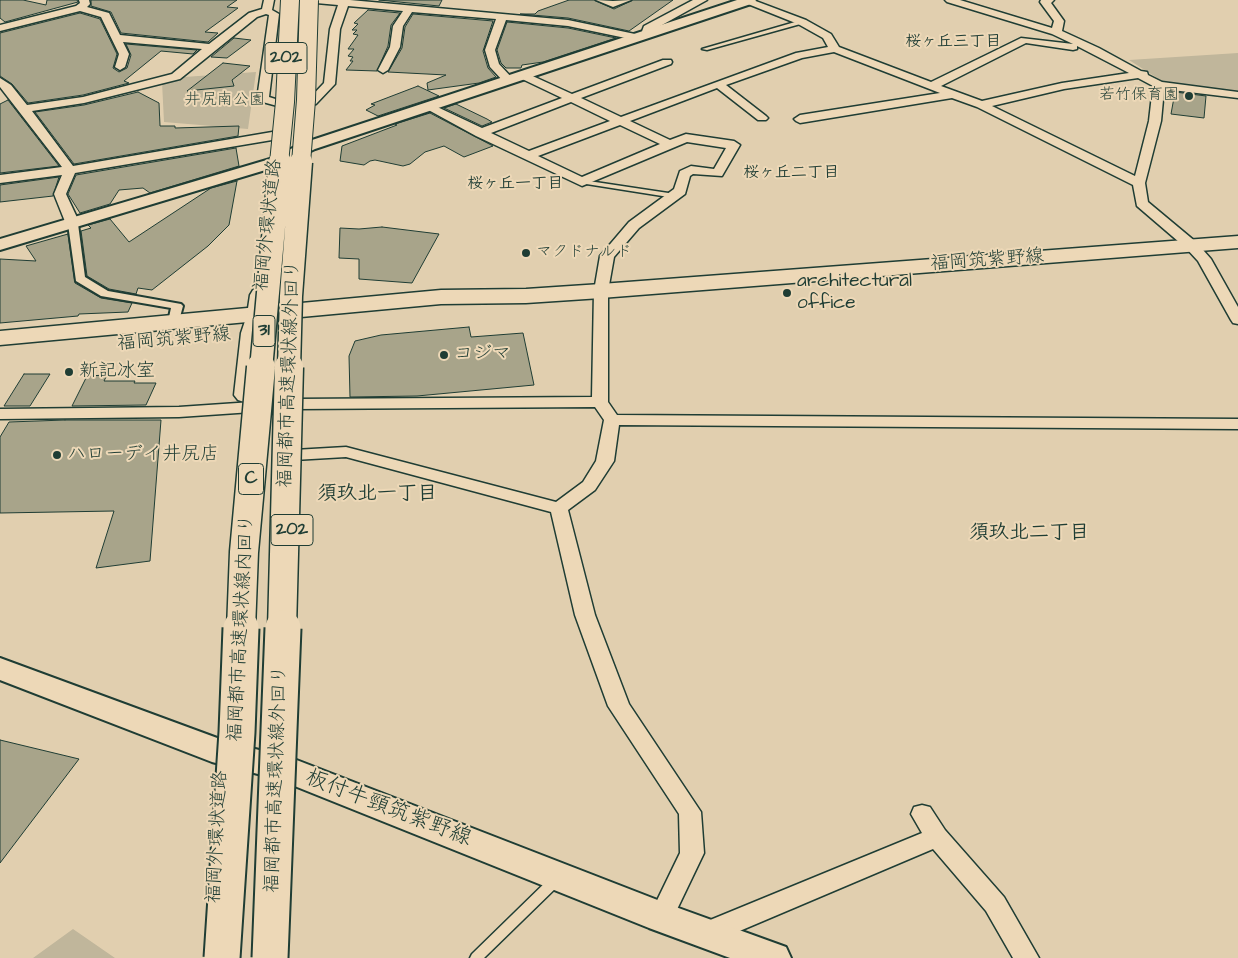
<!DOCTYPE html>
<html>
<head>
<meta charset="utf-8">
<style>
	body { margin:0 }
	canvas { display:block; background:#e1cfaf }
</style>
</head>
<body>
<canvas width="1238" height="958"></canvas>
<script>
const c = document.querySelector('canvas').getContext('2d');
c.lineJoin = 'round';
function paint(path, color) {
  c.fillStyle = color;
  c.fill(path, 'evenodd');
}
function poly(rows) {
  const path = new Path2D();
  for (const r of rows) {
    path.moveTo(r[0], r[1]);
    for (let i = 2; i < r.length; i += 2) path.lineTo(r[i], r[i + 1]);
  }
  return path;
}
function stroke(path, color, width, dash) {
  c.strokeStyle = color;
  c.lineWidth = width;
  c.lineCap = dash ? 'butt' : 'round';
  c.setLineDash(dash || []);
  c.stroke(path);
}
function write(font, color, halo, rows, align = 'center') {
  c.font = font + ' "Architects Daughter","Klee One",sans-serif';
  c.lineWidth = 4;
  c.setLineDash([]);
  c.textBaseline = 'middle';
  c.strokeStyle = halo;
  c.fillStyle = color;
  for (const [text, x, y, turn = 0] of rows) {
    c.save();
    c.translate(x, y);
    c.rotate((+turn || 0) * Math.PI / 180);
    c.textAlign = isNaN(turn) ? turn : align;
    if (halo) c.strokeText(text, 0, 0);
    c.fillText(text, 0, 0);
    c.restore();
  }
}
paint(poly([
	[1238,53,1238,92,1165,83,1129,60],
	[256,72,248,129,164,122,162,82,184,77],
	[73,929,115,958,33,958]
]), '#c0b69b');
const building = poly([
	[0,0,23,0,46,5,47,0,77,0,78,2,5,22,0,18,0,0],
	[91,0,237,0,227,7,238,8,205,32,218,33,208,42,121,33,111,12,91,6,91,0],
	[379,0,442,0,439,6,379,0],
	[569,0,594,0,614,9,633,0,673,0,629,31,568,18,520,14,535,14,538,11,569,0],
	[368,10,400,13,391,25,388,46,377,71,346,70,353,61,350,61,353,57,348,56,354,49,348,49,358,35,353,34,357,30,352,30,358,24,354,23,368,10],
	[80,13,100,19,117,54,113,68,119,72,127,68,131,55,126,44,197,50,193,54,161,51,124,81,129,83,83,95,28,103,12,84,0,76,0,33,80,13],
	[413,14,493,21,483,51,488,68,496,77,479,83,428,90,427,83,446,75,388,72,402,48,405,27,413,14],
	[507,22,568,28,616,38,543,62,522,65,521,68,506,68,501,63,497,50,507,22],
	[234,38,251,40,227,58,211,57,234,38],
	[223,63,250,66,232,80,234,86,187,91,223,63],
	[418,86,439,96,378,116,366,110,375,105,371,104,418,86],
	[138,92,159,103,160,126,175,126,175,128,239,126,238,136,74,164,35,112,84,105,138,92],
	[1175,92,1206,96,1204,118,1171,114,1175,92],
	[8,100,59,166,0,173,0,104,8,100],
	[456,104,487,119,492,122,482,126,444,108,456,104],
	[430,113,493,146,464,157,444,146,425,152,410,164,403,166,375,160,370,161,364,165,340,161,342,146,397,125,395,124,430,113],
	[236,148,239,166,150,193,143,188,119,190,110,204,80,213,68,194,76,175,236,148],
	[59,177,53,196,0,202,0,185,59,177],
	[237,181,229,225,208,246,152,290,138,288,136,294,109,289,87,276,81,231,91,228,88,225,110,219,129,242,211,188,237,181],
	[382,227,439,234,412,283,359,279,359,259,339,258,340,228,359,229,382,227],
	[68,234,75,283,101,298,132,303,128,312,79,314,78,316,0,323,0,259,36,261,26,246,68,234],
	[469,327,471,337,523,333,534,385,417,396,350,397,349,356,355,341,381,335,469,327],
	[24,374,50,374,30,406,4,406,24,374],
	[107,375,104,381,135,381,134,383,156,383,146,405,72,406,87,376,107,375],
	[65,420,161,420,150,561,96,568,114,511,0,513,0,437,9,422,65,420],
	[0,740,79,759,0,863,0,740]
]);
paint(building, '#a8a48a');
stroke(building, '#1f3d34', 1);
const service = poly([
	[802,20,805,22,804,23,707,50,702,49,802,20],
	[582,180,675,194,678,196,675,198,580,183,579,182,582,180],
	[556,875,560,876,562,880,560,884,484,958,470,958,472,954,552,876,556,875]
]);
const pedestrian = poly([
	[73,221,78,224,85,277,108,291,181,304,183,306,178,324,170,324,168,322,171,308,101,296,76,281,68,224,73,221]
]);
const minor = poly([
	[79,0,89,0,90,4,87,7,109,13,120,35,209,44,249,13,262,9,264,0,274,0,272,10,279,14,269,97,285,102,287,104,281,107,259,101,257,99,269,15,266,14,257,17,180,79,84,103,32,111,73,166,278,131,284,135,278,139,75,173,66,194,80,224,73,228,66,224,54,194,62,175,0,183,0,175,62,167,0,87,0,78,11,85,27,105,83,97,172,74,202,49,123,42,129,54,125,67,120,70,115,67,119,54,101,17,80,11,0,31,0,25,76,6,80,3,79,0],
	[311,0,350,0,568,20,635,34,640,37,635,40,568,26,506,20,495,50,499,64,514,80,508,83,504,82,490,67,485,50,496,19,412,12,403,26,400,47,388,70,383,73,378,70,390,47,393,26,403,11,348,6,340,29,335,84,316,104,312,105,306,102,324,83,330,29,338,5,316,3,311,0],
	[596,0,613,1,631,0,613,7,596,0],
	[693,0,707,0,653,30,650,36,646,37,641,34,644,26,693,0],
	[738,0,753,0,806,20,831,34,839,47,931,82,1021,38,1073,44,1052,34,947,2,945,0,960,0,1052,28,1054,21,1040,2,1041,0,1054,0,1051,3,1064,21,1062,31,1099,48,1141,71,1147,72,1148,75,1162,82,1238,92,1238,98,1164,89,1161,121,1145,183,1148,202,1196,242,1211,259,1238,307,1238,324,1233,323,1231,320,1198,261,1186,248,1137,206,1133,185,977,107,952,98,800,123,796,121,794,119,800,115,940,93,834,52,802,58,726,85,766,116,768,118,766,120,758,120,717,88,630,121,670,140,686,134,734,141,740,145,722,176,693,174,690,176,685,194,639,228,614,257,608,291,608,402,617,415,1238,419,1238,429,619,425,614,461,595,490,568,510,595,615,629,704,701,812,704,853,670,924,661,928,652,924,649,917,680,853,679,814,608,706,575,615,551,512,346,457,294,460,288,459,285,455,288,451,294,450,346,447,556,502,583,482,596,461,604,420,595,407,296,409,179,417,0,419,0,409,179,407,296,399,592,397,594,291,600,256,629,222,674,189,680,171,691,166,714,169,726,148,687,142,582,186,476,136,423,107,425,105,433,105,482,128,562,98,518,77,516,75,518,73,526,73,572,94,663,60,671,60,672,62,671,64,581,98,621,117,796,53,828,47,823,38,798,24,738,0],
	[1026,43,1073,50,1077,49,1077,46,1129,73,1062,83,982,101,941,86,1026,43],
	[1138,78,1153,86,1149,121,1135,176,992,106,1064,89,1138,78],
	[571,102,610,121,529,151,491,133,571,102],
	[620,125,660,144,582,177,538,156,620,125],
	[922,805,930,807,945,830,1004,897,1039,958,1013,958,986,911,933,849,716,941,707,944,698,941,695,933,698,925,922,833,911,814,914,807,922,805]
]);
const tertiary = poly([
	[737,0,756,0,754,3,315,149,282,165,0,250,0,239,270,159,303,143,737,0]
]);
const secondary = poly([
	[0,658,228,742,294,759,673,906,786,947,791,958,730,958,649,928,277,779,212,762,0,680,0,658]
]);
const primary = poly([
	[1238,236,1238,248,601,298,526,303,441,304,0,345,0,331,441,290,526,289,601,284,1238,236]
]);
const trunk = poly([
	[261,288,269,290,272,295,271,315,265,333,260,395,256,400,247,403,238,400,234,395,241,333,247,315,250,295,253,290,261,288]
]);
stroke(service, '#1f3d34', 3);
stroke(pedestrian, '#1f3d34', 4);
stroke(minor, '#1f3d34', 3);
stroke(tertiary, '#1f3d34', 4);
stroke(secondary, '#1f3d34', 4);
stroke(primary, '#1f3d34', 3);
stroke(trunk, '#1f3d34', 3);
paint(service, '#edd8b7');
paint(pedestrian, '#edd8b7');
paint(minor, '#edd8b7');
paint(tertiary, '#edd8b7');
paint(secondary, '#edd8b7');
paint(primary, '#edd8b7');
paint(trunk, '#edd8b7');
const motorwayBridgeFar3 = poly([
	[279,163,285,102,290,0],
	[301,163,306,100,309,0]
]);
const motorwayBridgeFar2 = poly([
	[261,369,280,162],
	[289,369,291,296,301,162]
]);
const motorwayBridgeFar1 = poly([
	[241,629,244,552,261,367],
	[282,629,289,367]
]);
const motorwayBridge = poly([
	[222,958,237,732,241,628],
	[270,958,283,628]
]);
stroke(motorwayBridgeFar3, '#1f3d34', 20, []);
stroke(motorwayBridgeFar2, '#1f3d34', 25, []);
stroke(motorwayBridgeFar1, '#1f3d34', 31, []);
stroke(motorwayBridge, '#1f3d34', 39, []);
stroke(motorwayBridgeFar3, '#edd8b7', 18);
stroke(motorwayBridgeFar2, '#edd8b7', 22);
stroke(motorwayBridgeFar1, '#edd8b7', 28);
stroke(motorwayBridge, '#edd8b7', 35);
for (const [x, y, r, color] of [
	[1189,96,5,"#1f3d34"],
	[526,253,5,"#1f3d34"],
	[787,293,5,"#1f3d34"],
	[444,355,5,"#1f3d34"],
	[69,372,5,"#1f3d34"],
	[57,455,5,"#1f3d34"]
]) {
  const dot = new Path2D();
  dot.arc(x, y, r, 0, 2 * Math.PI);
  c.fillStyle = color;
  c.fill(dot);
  stroke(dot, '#edd8b7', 2);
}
write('bold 16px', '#1f3d34', '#edd8b7', [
	["桜ヶ丘三丁目",953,43],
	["桜ヶ丘二丁目",791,174],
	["桜ヶ丘一丁目",515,185]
]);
write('16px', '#1f3d34', '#edd8b7', [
	["若竹保育園",1179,96],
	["マクドナルド",536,253,"left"]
], 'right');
write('16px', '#2f493e', '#edd8b7', [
	["井尻南公園",225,101]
]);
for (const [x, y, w] of [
	[286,58,42],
	[264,331,22],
	[251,479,25],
	[292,530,42]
]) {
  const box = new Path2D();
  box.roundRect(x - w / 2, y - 15.5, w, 31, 4);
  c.fillStyle = '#edd8b7';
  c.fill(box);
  stroke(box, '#1f3d34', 1);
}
write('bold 18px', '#1f3d34', null, [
	["202",286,58],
	["31",264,331],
	["C",251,479],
	["202",292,530]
]);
write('19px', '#1f3d34', '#edd8b7', [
	["福岡外環状道路",269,225,-84],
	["福岡筑紫野線",987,261,-4],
	["福岡筑紫野線",174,340,-5],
	["福岡都市高速環状線外回り",290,374,-88],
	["福岡都市高速環状線内回り",242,628,-87],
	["福岡都市高速環状線外回り",277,779,-88],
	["福岡外環状道路",218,837,-87]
]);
write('19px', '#1f3d34', '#edd8b7', [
	["architectural",797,282],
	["office",797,304],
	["コジマ",454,355],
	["新記冰室",79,372],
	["ハローデイ井尻店",67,455]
], 'left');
write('bold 20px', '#1f3d34', '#edd8b7', [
	["須玖北一丁目",377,495],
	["須玖北二丁目",1029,534]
]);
write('22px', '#1f3d34', '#edd8b7', [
	["板付牛頸筑紫野線",388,809,21]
]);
</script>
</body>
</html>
